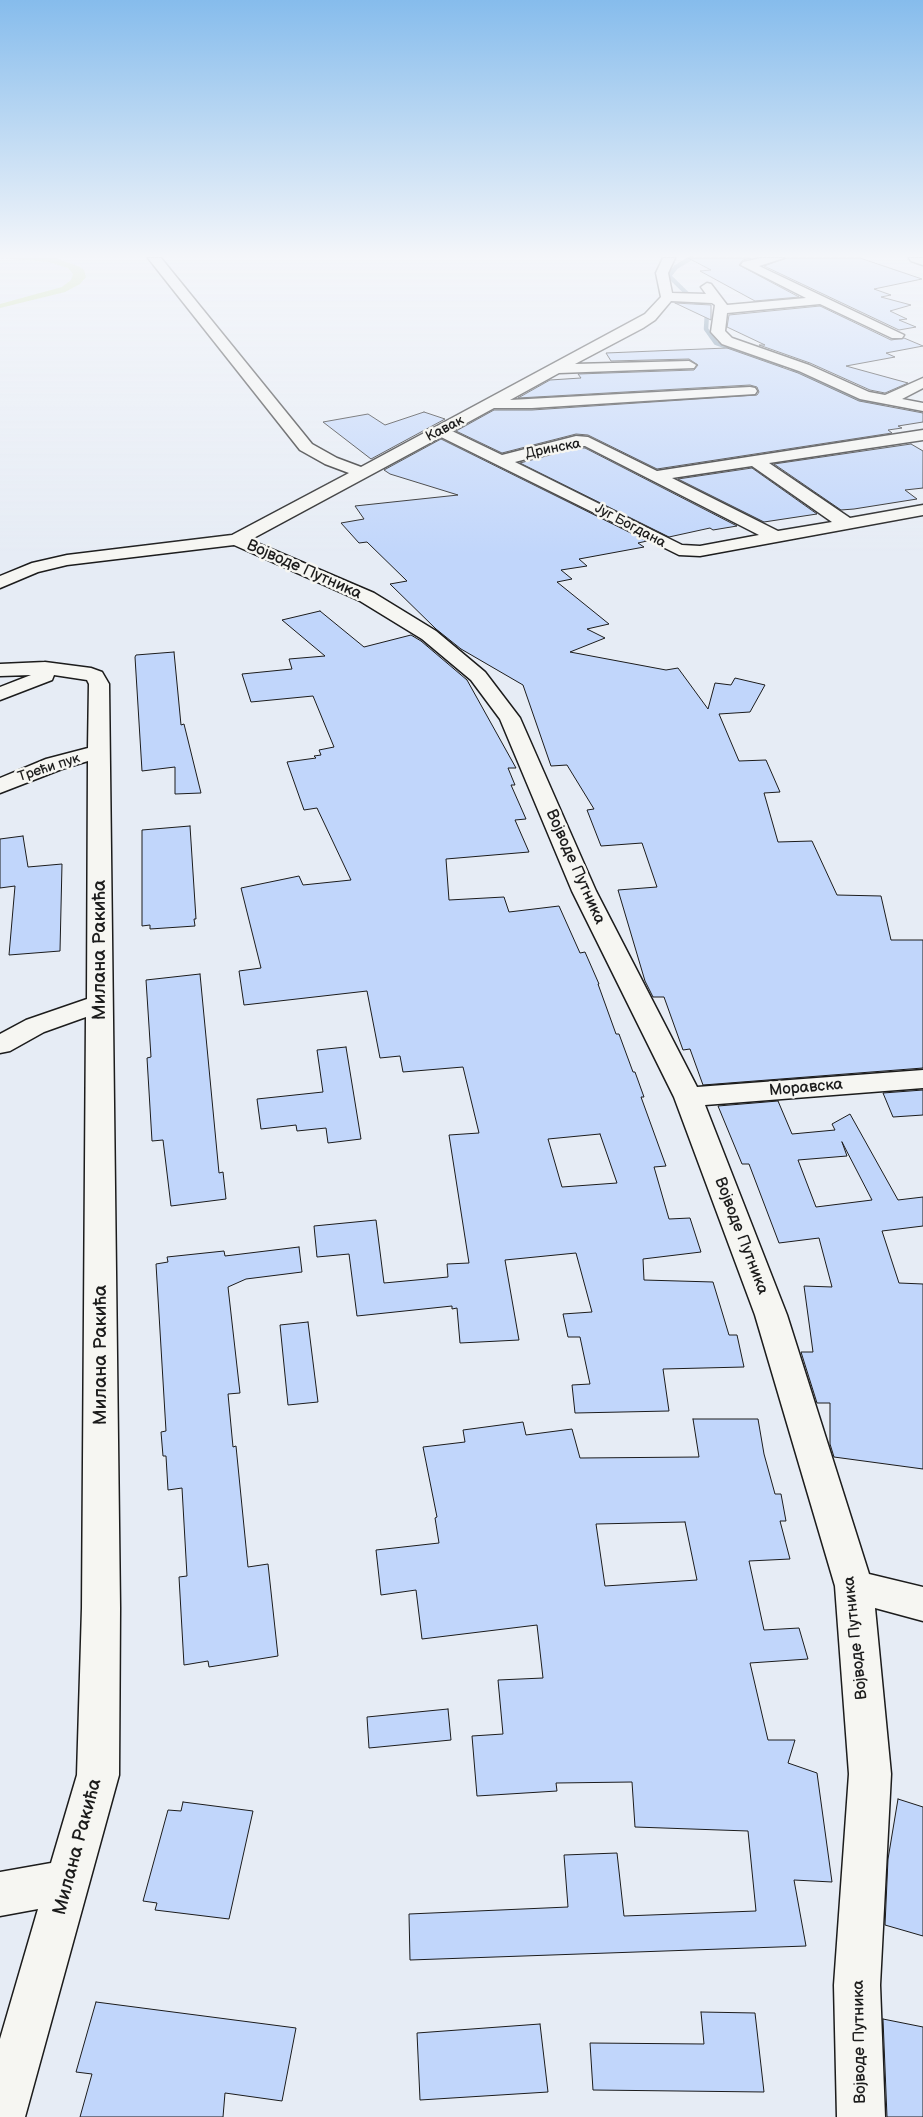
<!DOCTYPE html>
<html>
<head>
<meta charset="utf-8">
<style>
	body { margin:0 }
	canvas { display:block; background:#e6ecf5 }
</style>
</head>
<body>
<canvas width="923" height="2117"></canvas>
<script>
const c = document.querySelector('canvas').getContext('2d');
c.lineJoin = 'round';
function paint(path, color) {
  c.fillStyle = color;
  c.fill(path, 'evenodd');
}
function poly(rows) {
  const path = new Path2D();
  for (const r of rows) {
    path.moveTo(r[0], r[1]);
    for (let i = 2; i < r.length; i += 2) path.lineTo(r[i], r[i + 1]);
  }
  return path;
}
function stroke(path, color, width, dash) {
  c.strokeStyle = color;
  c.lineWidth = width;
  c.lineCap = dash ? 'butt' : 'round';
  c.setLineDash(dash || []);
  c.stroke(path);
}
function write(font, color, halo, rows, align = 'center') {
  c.font = font + ' "Balsamiq Sans",sans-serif';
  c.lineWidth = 5;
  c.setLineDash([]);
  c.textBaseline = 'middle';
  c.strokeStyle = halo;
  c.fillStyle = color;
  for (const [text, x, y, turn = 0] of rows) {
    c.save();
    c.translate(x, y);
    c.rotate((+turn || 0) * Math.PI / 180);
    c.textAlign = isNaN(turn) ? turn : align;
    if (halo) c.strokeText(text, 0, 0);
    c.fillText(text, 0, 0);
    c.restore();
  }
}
paint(poly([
	[0,258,55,258,58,259,80,267,84,270,86,277,80,284,65,292,0,308,0,304,62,287,71,280,73,274,68,268,49,262]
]), '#cae399');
stroke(poly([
	[691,258,676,267,669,276,707,313,706,329,716,343,781,367],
	[793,372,855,399,883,406]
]), '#64839c', 4.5);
const building = poly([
	[688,258,751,258,743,260,739,265,799,297,755,301,700,271,711,270,688,258],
	[786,258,860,258,922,279,874,289,891,295,881,297,911,305,890,311,907,319,899,320,916,327,899,330,764,266,786,258],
	[675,303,711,305,711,320,675,303],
	[820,306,891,340,904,338,923,346,886,353,895,357,846,366,908,383,885,393,870,390,810,363,759,345,765,345,727,327,729,315,820,306],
	[727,348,798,373,859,401,923,413,923,422,898,426,902,428,888,430,892,433,657,469,588,435,576,434,502,453,456,431,494,410,532,410,757,395,759,392,757,387,750,385,518,398,550,380,581,378,578,374,694,370,698,365,689,359,611,361,606,353,727,348],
	[424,412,445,419,371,459,323,422,368,414,385,425,424,412],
	[441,439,647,541,638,543,644,547,579,559,587,566,561,570,572,579,557,582,609,624,587,629,605,638,570,652,666,670,678,668,708,709,715,683,731,685,735,678,765,685,750,712,719,714,739,761,766,760,780,792,764,793,778,842,812,841,837,895,881,896,891,940,923,940,923,1068,703,1085,690,1049,683,1050,664,997,653,997,645,981,618,890,657,887,642,843,601,846,587,810,594,809,567,765,551,766,523,685,461,649,436,629,390,584,407,581,367,542,359,543,341,523,364,519,355,506,458,495,390,474,384,470,441,439],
	[911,444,923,451,923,488,905,490,917,499,854,509,841,510,774,464,911,444],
	[576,448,585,448,737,526,713,530,710,528,669,537,520,463,576,448],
	[752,468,817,514,764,522,678,479,752,468],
	[320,611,364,647,411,635,421,641,467,680,516,768,508,768,515,785,511,785,526,819,515,820,529,852,446,859,449,900,504,897,509,912,559,906,580,953,585,952,599,984,598,984,616,1034,619,1034,633,1072,635,1072,644,1097,641,1097,666,1166,654,1167,669,1219,690,1218,701,1252,643,1259,644,1280,713,1282,729,1335,737,1335,744,1367,663,1369,669,1411,575,1413,572,1385,590,1384,580,1337,568,1337,563,1314,592,1312,576,1253,505,1260,519,1340,460,1343,457,1308,452,1309,452,1306,357,1316,349,1254,317,1257,314,1226,376,1220,384,1283,448,1277,447,1264,469,1263,449,1135,479,1133,463,1067,403,1072,400,1056,380,1058,367,991,244,1005,239,971,261,968,241,888,299,876,303,885,351,880,317,808,304,810,287,762,316,758,314,756,321,755,319,750,334,747,313,696,251,702,242,674,292,669,289,659,325,656,282,620,320,611],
	[600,1134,617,1183,562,1187,548,1139,600,1134],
	[174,652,181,725,184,724,201,793,175,794,175,767,142,771,135,657,136,655,174,652],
	[190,826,196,919,194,919,195,926,150,929,150,925,142,926,142,830,190,826],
	[23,836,28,867,62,864,60,951,9,955,15,886,0,888,0,839,23,836],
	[200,974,219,1173,223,1172,226,1199,171,1206,163,1140,152,1141,147,1058,151,1057,146,980,200,974],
	[346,1047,361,1139,328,1143,326,1128,297,1131,296,1125,261,1129,257,1099,323,1092,317,1050,346,1047],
	[923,1090,923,1115,893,1117,883,1093,923,1090],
	[778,1101,792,1134,835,1130,832,1124,850,1114,898,1200,923,1197,923,1226,882,1231,899,1283,923,1284,923,1469,834,1457,830,1444,830,1403,817,1403,801,1352,813,1352,804,1286,832,1287,819,1238,779,1243,749,1164,742,1164,718,1106,778,1101],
	[842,1142,872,1200,816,1207,798,1160,847,1156,842,1142],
	[299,1247,302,1272,246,1279,228,1287,240,1393,228,1394,233,1447,236,1446,248,1567,268,1564,278,1656,209,1667,208,1661,184,1665,179,1577,187,1576,182,1488,168,1490,166,1456,163,1456,161,1432,166,1431,156,1264,168,1262,167,1257,224,1251,225,1256,299,1247],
	[308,1322,318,1402,288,1405,280,1325,308,1322],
	[693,1419,758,1419,764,1454,775,1494,781,1494,786,1521,780,1521,790,1559,749,1561,764,1630,799,1628,808,1659,750,1663,768,1740,795,1740,788,1763,817,1773,832,1882,794,1880,806,1946,410,1960,409,1914,568,1907,564,1855,617,1853,624,1916,756,1911,748,1831,635,1827,632,1782,556,1783,557,1791,477,1796,472,1736,503,1734,498,1680,543,1678,537,1625,422,1639,416,1590,381,1595,376,1550,439,1543,435,1518,437,1517,423,1447,465,1442,463,1430,523,1422,526,1435,572,1429,580,1458,699,1457,693,1419],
	[685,1522,697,1580,605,1586,596,1524,685,1522],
	[448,1709,451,1740,369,1748,367,1717,448,1709],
	[898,1799,923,1807,923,1936,885,1925,888,1859,898,1799],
	[183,1802,253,1811,229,1919,155,1910,157,1903,143,1901,168,1810,181,1811,183,1802],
	[96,2002,296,2028,282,2101,225,2093,223,2117,80,2117,92,2074,76,2072,96,2002],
	[701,2012,755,2013,764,2092,593,2090,590,2043,704,2044,701,2012],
	[883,2019,923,2027,923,2117,887,2117,883,2019],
	[540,2024,548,2092,420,2100,417,2033,540,2024]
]);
paint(building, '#c1d6fb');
stroke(building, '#1c1c1c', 1);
const street = poly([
	[148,258,161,258,312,444,337,458,361,467,645,314,661,297,656,273,663,258,675,258,668,273,672,293,706,294,701,287,707,283,711,284,727,305,806,298,741,265,743,262,761,258,784,258,759,266,904,335,902,338,892,338,820,304,727,313,725,331,732,338,809,365,869,392,885,395,923,378,923,388,902,399,923,403,923,411,860,399,799,371,722,344,711,332,715,305,712,303,671,301,655,320,643,328,575,364,689,361,696,365,694,368,559,373,510,400,750,387,755,388,757,391,755,394,532,408,494,408,452,431,502,455,576,436,588,437,657,471,923,430,923,440,769,463,850,518,923,505,923,515,700,556,679,555,441,437,250,540,374,593,436,631,485,672,520,718,596,891,697,1087,923,1070,923,1088,705,1105,787,1315,869,1574,923,1587,923,1621,875,1608,891,1774,880,1985,885,2117,837,2117,834,1985,849,1774,835,1586,755,1315,674,1097,572,891,500,719,471,680,422,639,360,601,234,545,67,565,38,572,0,588,0,576,32,563,67,555,232,535,349,473,325,464,300,450,148,258],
	[576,446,585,446,759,535,700,546,682,545,515,462,576,446],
	[752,466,832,522,778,531,672,478,752,466],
	[909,258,923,258,923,265,911,261,909,258],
	[45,662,91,668,102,672,109,684,120,1608,119,1775,25,2117,0,2117,0,2039,38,1909,0,1916,0,1872,51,1863,77,1775,82,1608,86,1017,44,1032,10,1051,0,1053,0,1034,26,1020,87,999,88,761,62,769,0,793,0,778,46,759,88,748,89,684,87,680,54,675,52,680,0,700,0,687,31,675,0,676,0,664,45,662]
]);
stroke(street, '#1c1c1c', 3);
paint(street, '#f6f6f2');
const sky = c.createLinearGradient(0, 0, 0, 555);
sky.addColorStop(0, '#86bcec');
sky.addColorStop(0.46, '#f4f6fa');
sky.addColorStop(1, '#f4f6fa00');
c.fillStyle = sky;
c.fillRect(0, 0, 923, 555);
write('14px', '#1c1c1c', '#f6f6f2', [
	["Кавак",445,429,-27],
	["Дринска",553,449,-11],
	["Југ Богдана",630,526,28],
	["Трећи пук",49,768,-18]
]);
write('16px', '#1c1c1c', '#f6f6f2', [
	["Војводе Путника",304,570,24],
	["Војводе Путника",575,867,66],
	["Моравска",806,1088,-5],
	["Војводе Путника",741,1236,69],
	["Војводе Путника",856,1638,-96],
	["Војводе Путника",860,2042,-91]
]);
write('19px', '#1c1c1c', '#f6f6f2', [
	["Милана Ракића",100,950,-90],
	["Милана Ракића",101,1355,-90],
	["Милана Ракића",78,1847,-75]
]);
</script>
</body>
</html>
